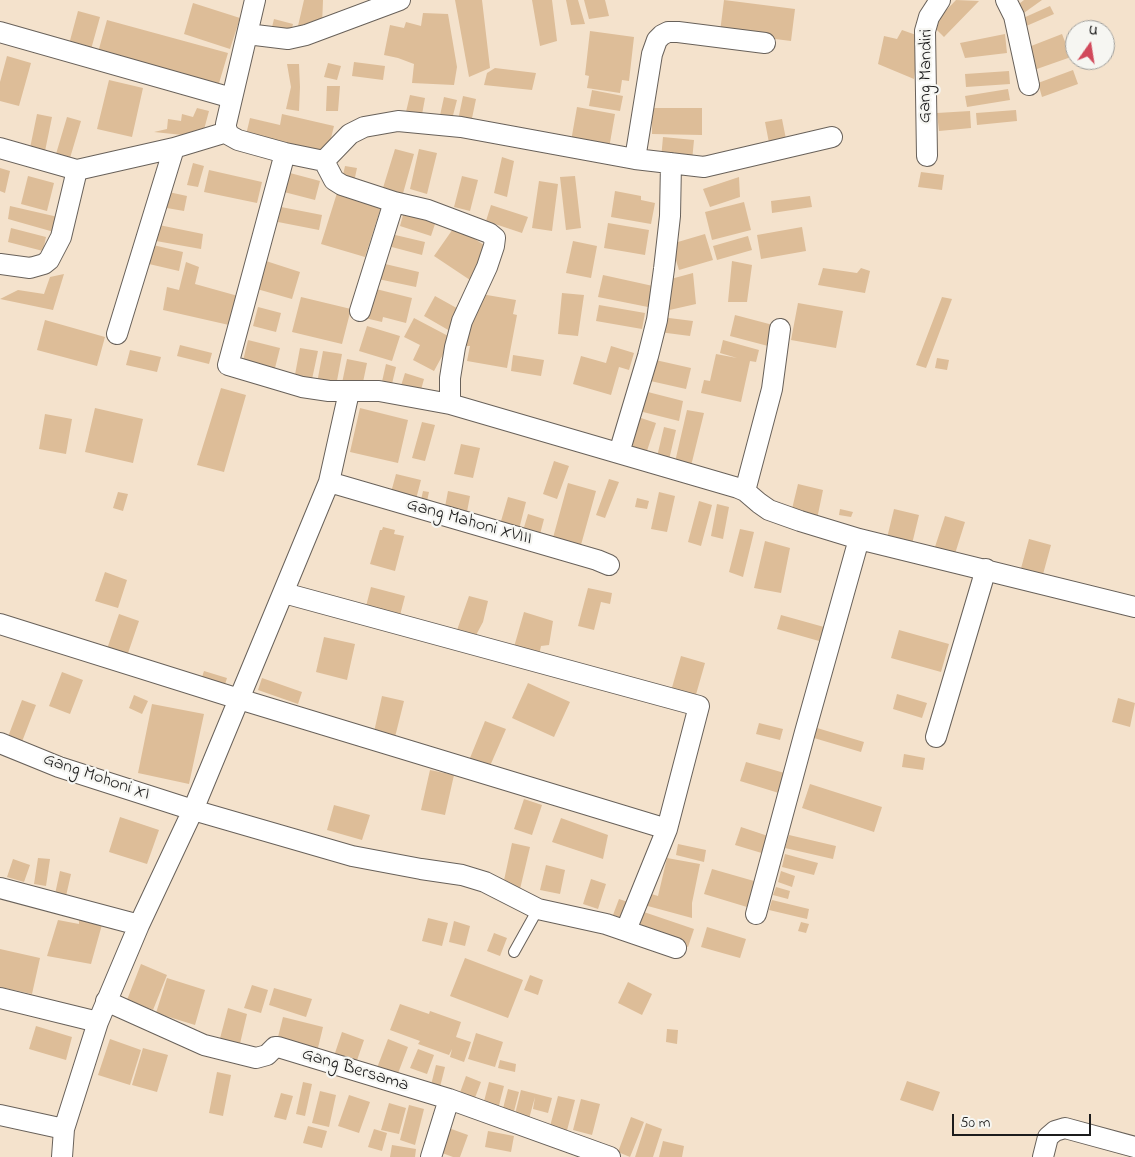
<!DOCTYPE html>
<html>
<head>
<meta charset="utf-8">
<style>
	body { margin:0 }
	#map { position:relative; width:1135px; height:1157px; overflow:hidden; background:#f4e2cc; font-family:"Indie Flower",sans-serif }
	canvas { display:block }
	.north { position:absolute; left:1065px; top:20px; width:50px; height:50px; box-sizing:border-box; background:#f6f6f2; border:1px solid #9f9f9c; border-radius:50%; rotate:13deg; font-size:14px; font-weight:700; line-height:20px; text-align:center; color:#1c1c1c }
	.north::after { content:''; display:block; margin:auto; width:18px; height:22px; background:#d1495b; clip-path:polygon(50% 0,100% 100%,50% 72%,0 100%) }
	.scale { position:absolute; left:952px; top:1114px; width:139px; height:22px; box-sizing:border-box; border:2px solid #1c1c1c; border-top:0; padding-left:6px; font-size:15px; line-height:18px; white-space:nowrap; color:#1c1c1c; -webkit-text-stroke:4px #f6f6f2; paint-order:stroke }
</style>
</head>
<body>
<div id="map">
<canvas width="1135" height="1157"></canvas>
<div class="north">U</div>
<div class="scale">50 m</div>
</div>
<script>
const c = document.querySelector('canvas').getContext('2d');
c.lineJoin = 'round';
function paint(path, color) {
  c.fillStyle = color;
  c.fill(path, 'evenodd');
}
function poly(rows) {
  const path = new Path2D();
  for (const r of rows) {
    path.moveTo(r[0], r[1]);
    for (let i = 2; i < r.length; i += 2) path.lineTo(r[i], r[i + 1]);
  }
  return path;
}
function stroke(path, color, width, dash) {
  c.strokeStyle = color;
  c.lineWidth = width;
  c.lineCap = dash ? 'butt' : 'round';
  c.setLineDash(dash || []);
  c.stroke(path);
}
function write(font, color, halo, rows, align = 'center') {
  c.font = font + ' "Indie Flower",sans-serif';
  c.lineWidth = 4.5;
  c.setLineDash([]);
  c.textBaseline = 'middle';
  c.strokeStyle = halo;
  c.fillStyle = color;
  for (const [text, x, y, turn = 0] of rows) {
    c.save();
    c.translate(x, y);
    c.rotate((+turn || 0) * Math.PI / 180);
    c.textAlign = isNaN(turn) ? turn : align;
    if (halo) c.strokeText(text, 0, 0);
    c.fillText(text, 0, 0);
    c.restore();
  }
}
paint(poly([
	[304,0,323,0,322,26,298,26],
	[455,0,482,0,490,68,469,77],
	[532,0,552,0,557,41,540,46],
	[566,0,578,0,585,24,571,25],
	[584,0,605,0,609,16,589,19],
	[724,0,795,9,791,41,720,32],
	[956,0,979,1,944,37,932,25],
	[1024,0,1042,0,1021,15,1015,7],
	[193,3,240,18,230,49,184,34],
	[1050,6,1054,14,1024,27,1021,19],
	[78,11,100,17,90,53,68,48],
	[423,13,448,14,457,67,454,85,412,83,414,64,398,58,384,55,390,25,404,28,406,22,421,26],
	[274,19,293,24,290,36,271,31],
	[107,20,228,53,217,90,97,56],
	[902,30,919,36,914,79,878,64,884,36,897,39],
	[590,31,634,37,629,81,622,80,620,93,587,88,589,76,585,75],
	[1005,34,1007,53,965,58,960,43],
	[1062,34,1071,57,1034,70,1026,48],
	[7,56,31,63,19,106,0,101,0,82],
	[354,62,385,66,383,80,352,76],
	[328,63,341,66,337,80,324,77],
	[287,64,299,64,300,87,299,111,286,109,291,87],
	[495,68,536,73,532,90,484,85,487,73],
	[1073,70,1078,84,1042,97,1038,83],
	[1009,71,1010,84,966,87,965,74],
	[109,80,143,88,132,137,97,129],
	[327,86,340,86,338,111,326,111],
	[1008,89,1010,100,967,107,965,96],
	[592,90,623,96,620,111,589,106],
	[410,95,425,98,421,120,405,116],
	[463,96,476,99,471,123,458,120],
	[444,97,457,100,451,123,439,120],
	[577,107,615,114,608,154,570,147],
	[197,108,209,111,202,137,154,132,167,129,168,119,181,121,182,114,193,117],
	[652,108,702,108,702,135,652,134],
	[1016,110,1017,121,977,125,976,113],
	[970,111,971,128,939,131,937,113],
	[37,114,52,117,44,156,29,153],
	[282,114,334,126,326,158,245,139,250,118,280,125],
	[67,117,81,121,70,158,56,154],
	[782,119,787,144,770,148,765,122],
	[663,137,694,140,692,161,661,159],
	[395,149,414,154,402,197,382,191],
	[419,149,437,153,427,194,410,189],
	[502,157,514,161,507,197,494,193],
	[193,163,204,166,198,187,187,185],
	[345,166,357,168,354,182,342,180],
	[0,168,10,171,5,193,0,191],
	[209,170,262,182,257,203,204,192],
	[921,172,944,175,942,190,918,187],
	[290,173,320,181,315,200,284,192],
	[28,176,54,183,47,211,21,204],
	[462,176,478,180,470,211,454,207],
	[575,176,581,228,566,230,560,177],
	[739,177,740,197,710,207,703,189],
	[539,181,558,184,552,231,532,228],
	[164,191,187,196,184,211,161,207],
	[615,191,641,196,641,200,655,203,651,224,611,217],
	[337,193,381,207,365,257,321,244],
	[810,196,812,207,772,213,771,201],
	[744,202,751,230,712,240,705,212],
	[491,205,528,217,522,233,486,221],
	[10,206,58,217,54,232,8,219],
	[281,207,322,215,319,230,278,222],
	[405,208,437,218,431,236,400,226],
	[608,223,649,230,645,255,604,248],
	[159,225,203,234,201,249,156,241],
	[455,226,490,249,470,280,434,256],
	[802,227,806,251,761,259,757,235],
	[11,228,46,237,43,251,8,242],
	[391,234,425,242,422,255,388,246],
	[705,234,713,260,679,270,671,244],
	[748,236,752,250,717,260,713,246],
	[573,241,597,246,591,278,566,273],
	[153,245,183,252,179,271,149,264],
	[266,261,300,272,292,299,257,289],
	[732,261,752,265,747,302,728,302],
	[186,262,199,267,195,284,238,296,229,325,163,310,167,287,179,290],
	[381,263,419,272,416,287,378,279],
	[823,268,857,273,861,268,870,271,865,293,818,285],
	[693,273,696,304,665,311,667,280],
	[64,274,53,310,0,299,18,290,44,294,50,277],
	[603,275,653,286,648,307,598,297],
	[372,288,412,298,406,323,383,317,382,322,365,318],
	[562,293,584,295,578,336,558,334],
	[481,294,516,300,513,314,517,315,507,368,467,361,470,346,466,346,473,307],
	[435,296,462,311,450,331,424,316],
	[301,297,351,309,342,344,292,332],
	[942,297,952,299,926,368,916,365],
	[798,303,843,311,836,348,791,340],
	[599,305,645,313,642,329,596,321],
	[258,307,281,313,276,332,253,326],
	[735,315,773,325,768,346,730,336],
	[661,317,693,321,690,336,659,332],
	[414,318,452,338,434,371,413,360,420,345,404,337],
	[45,320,105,337,97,366,37,350],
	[367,326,400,336,392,361,359,351],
	[248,340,280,348,274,372,242,365],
	[723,340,759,350,756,362,750,361,741,402,701,393,704,380,710,381,716,354,737,358,720,353],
	[180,345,212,353,209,364,177,356],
	[611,346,634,353,629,370,619,367,611,395,573,384,581,356,606,363],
	[300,348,318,351,311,384,294,380],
	[130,350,161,357,157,372,126,365],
	[323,351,342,354,336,386,317,383],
	[513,355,544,360,541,376,511,371],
	[937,358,949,360,947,370,935,368],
	[347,359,367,363,362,387,342,383],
	[651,359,691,368,686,389,646,380],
	[386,364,396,367,391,388,381,386],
	[405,373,424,379,419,397,399,392],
	[221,388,246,395,224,472,197,465],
	[644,391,683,401,679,421,639,411],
	[95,408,143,419,133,463,85,452],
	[360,408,408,420,398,463,350,452],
	[687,410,704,413,691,466,675,462],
	[45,414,72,419,66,454,39,449],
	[638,417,656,423,646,454,628,448],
	[422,422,435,425,425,461,412,458],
	[664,427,676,430,668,464,656,461],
	[461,444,480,448,473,478,454,474],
	[554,461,569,466,557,499,543,494],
	[396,474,421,480,415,503,390,496],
	[609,479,619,482,605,518,596,515],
	[568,483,596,491,579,552,551,545],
	[798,484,823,490,817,519,791,513],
	[423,491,429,492,427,501,421,500],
	[448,491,470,496,466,517,444,512],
	[118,492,128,494,123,511,113,508],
	[659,492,675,496,667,532,651,529],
	[508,497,526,502,518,533,499,528],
	[637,498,649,501,647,509,635,507],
	[699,501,712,505,701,546,688,542],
	[717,504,729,507,723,539,711,536],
	[840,509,853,512,851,517,839,515],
	[894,509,919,515,912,544,887,538],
	[528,514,544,519,539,538,522,534],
	[945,516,965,522,954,557,934,550],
	[383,527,395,530,394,534,404,536,395,571,370,564,380,530,382,530],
	[740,529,754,532,743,577,729,572],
	[1029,539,1051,545,1042,578,1020,572],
	[765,541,790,548,781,593,754,588],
	[105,572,127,580,118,608,95,601],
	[371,587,405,596,398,623,364,614],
	[588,588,612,593,610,604,601,602,594,630,578,626],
	[469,596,488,601,483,622,475,637,456,633],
	[524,612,553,621,549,645,541,646,539,655,512,654],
	[119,614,139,621,127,656,107,649],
	[781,615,824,627,819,641,777,629],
	[899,630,949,644,941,672,891,658],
	[324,637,355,644,347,680,316,672],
	[681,656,705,663,695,698,671,691],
	[204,671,227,678,223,691,200,683],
	[62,672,83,680,70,714,49,706],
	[262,678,302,692,298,704,258,690],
	[528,683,570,702,554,737,512,718],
	[897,694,927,703,922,718,893,709],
	[134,695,148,701,142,714,129,708],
	[382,696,404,701,395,737,374,732],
	[1118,698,1135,703,1130,727,1112,722],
	[22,700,36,705,20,747,6,742],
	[152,704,204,714,189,784,138,773],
	[485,721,506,729,490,766,470,758],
	[759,723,783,729,780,740,756,734],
	[817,728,864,742,861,752,814,738],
	[904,754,925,758,923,770,902,767],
	[746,762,788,774,782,794,740,781],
	[430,770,454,775,445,815,421,810],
	[810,784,882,807,874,832,802,808],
	[524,799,542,805,532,835,514,829],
	[334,805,370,815,362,840,327,830],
	[120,817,159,830,147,864,109,852],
	[561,818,608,835,603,859,552,842],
	[741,827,771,837,765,854,735,845],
	[789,835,836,846,833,859,785,848],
	[512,843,530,847,520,889,503,885],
	[678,844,706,850,704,862,676,855],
	[785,854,818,863,814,875,782,867],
	[38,858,50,859,46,886,34,884],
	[667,858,700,864,692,903,692,918,644,905,648,893,658,896],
	[13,859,30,865,24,882,7,877],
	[546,865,565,870,560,894,540,890],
	[712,869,754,881,747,907,704,894],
	[60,871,71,874,66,896,55,894],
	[781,871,795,876,792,887,778,882],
	[591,879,606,884,598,909,583,904],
	[776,887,790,891,788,899,773,895],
	[619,899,628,902,622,918,613,915],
	[772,900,809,909,807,919,769,910],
	[638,910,694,929,688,947,632,928],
	[79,916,103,921,91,964,47,956,58,920,79,924],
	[428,918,448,923,442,946,422,941],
	[454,921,470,926,465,946,449,942],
	[801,922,809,924,806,933,798,931],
	[707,927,746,939,740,958,701,947],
	[494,933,507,938,500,956,487,951],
	[0,949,40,958,32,994,0,987],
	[465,958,523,980,508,1018,450,996],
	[141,964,167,975,153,1010,127,1000],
	[530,975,543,980,538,995,524,990],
	[167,978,205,990,195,1025,156,1013],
	[628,982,652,994,642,1015,618,1003],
	[252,985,268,990,261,1013,244,1008],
	[274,988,312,999,306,1017,269,1005],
	[400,1004,429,1014,430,1011,461,1022,456,1037,471,1042,464,1062,450,1057,452,1049,449,1055,418,1044,420,1041,390,1030],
	[228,1008,247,1014,238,1052,218,1046],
	[283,1017,323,1027,316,1056,276,1045],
	[36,1026,72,1037,66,1060,29,1049],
	[667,1029,678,1030,677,1044,666,1042],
	[342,1032,364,1040,354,1069,332,1062],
	[476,1033,503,1042,495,1067,468,1059],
	[110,1039,141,1050,130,1085,98,1075],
	[388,1039,408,1047,397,1076,377,1068],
	[143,1048,168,1055,157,1092,132,1085],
	[418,1049,434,1055,427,1074,410,1068],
	[500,1060,516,1064,515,1072,498,1068],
	[436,1065,445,1067,440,1087,431,1085],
	[217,1072,231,1075,223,1116,209,1113],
	[466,1076,481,1082,473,1103,458,1098],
	[907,1081,940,1092,933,1111,900,1100],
	[303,1082,312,1084,305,1116,296,1114],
	[489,1082,504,1086,497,1113,482,1109],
	[508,1089,519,1092,512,1119,501,1116],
	[521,1090,552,1098,548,1113,533,1109,535,1097,527,1126,513,1122],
	[320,1091,336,1095,329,1127,312,1123],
	[281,1093,293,1096,286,1120,274,1117],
	[349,1095,370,1102,359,1133,338,1126],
	[558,1096,575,1100,565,1138,548,1134],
	[581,1099,600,1104,592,1135,573,1130],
	[389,1103,406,1108,399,1134,381,1130],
	[409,1105,424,1109,415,1145,400,1140],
	[631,1117,644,1122,630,1157,618,1152],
	[646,1123,662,1129,653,1157,635,1157],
	[308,1126,327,1131,322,1148,303,1143],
	[443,1126,468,1135,460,1157,453,1157,434,1150],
	[374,1129,387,1133,382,1151,368,1147],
	[488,1131,514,1136,511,1152,485,1147],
	[663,1141,684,1146,682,1157,659,1157],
	[392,1145,416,1149,415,1157,390,1157]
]), '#ddbd98');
const lane = poly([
	[514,952,538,909]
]);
const street = poly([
	[255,0,226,124,226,128,229,135,238,140,285,153,324,161,334,180,342,185,394,202,428,210,489,233,495,238,494,246,487,267,462,321,455,347,450,378,450,404],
	[1006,0,1014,16,1029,85],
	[0,32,232,98],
	[247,34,288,39,306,35,400,0],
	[0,148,77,170,174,148,227,132],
	[285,153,228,365,302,387,329,391,379,391,450,404,738,488,745,491,759,503,769,510,800,521,859,539,1135,607],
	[927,156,925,31,929,17,940,0],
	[635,159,652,54,657,40,662,35,668,32,678,32,765,43],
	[324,161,350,134,364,127,398,121,461,127,635,159,704,167,832,137],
	[0,264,30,268,44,264,49,260,61,237,77,170],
	[360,311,394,202],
	[117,334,174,148],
	[619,453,648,356,657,320,664,269,670,216,671,163],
	[329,482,597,560,609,565],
	[745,491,772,389,780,329],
	[284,593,699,706,667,829,626,930],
	[0,624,239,699,667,829],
	[936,737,986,569],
	[0,743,59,767,193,810,352,856,421,869,462,875,485,882,538,909,606,924,676,948],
	[0,888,139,925],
	[756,914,805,732,859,539],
	[0,998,98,1022],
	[106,1001,204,1045,256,1058,267,1055,275,1047,278,1047,449,1099,610,1157],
	[0,1115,64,1129],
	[62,1157,64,1129,98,1022,139,925,193,810,329,482,349,392],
	[431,1157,449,1099],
	[1043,1157,1048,1137,1055,1131,1065,1128,1135,1147]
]);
stroke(lane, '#68615a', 12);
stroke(street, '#68615a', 22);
stroke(lane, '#fff', 10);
stroke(street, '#fff', 20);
write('18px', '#1c1c1c', '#f6f6f2', [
	["Gang Mandiri",927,76,-89],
	["Gang Mahoni XVIII",469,523,16],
	["Gang Mohoni XI",96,778,19],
	["Gang Bersama",355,1071,17]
]);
</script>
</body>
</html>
